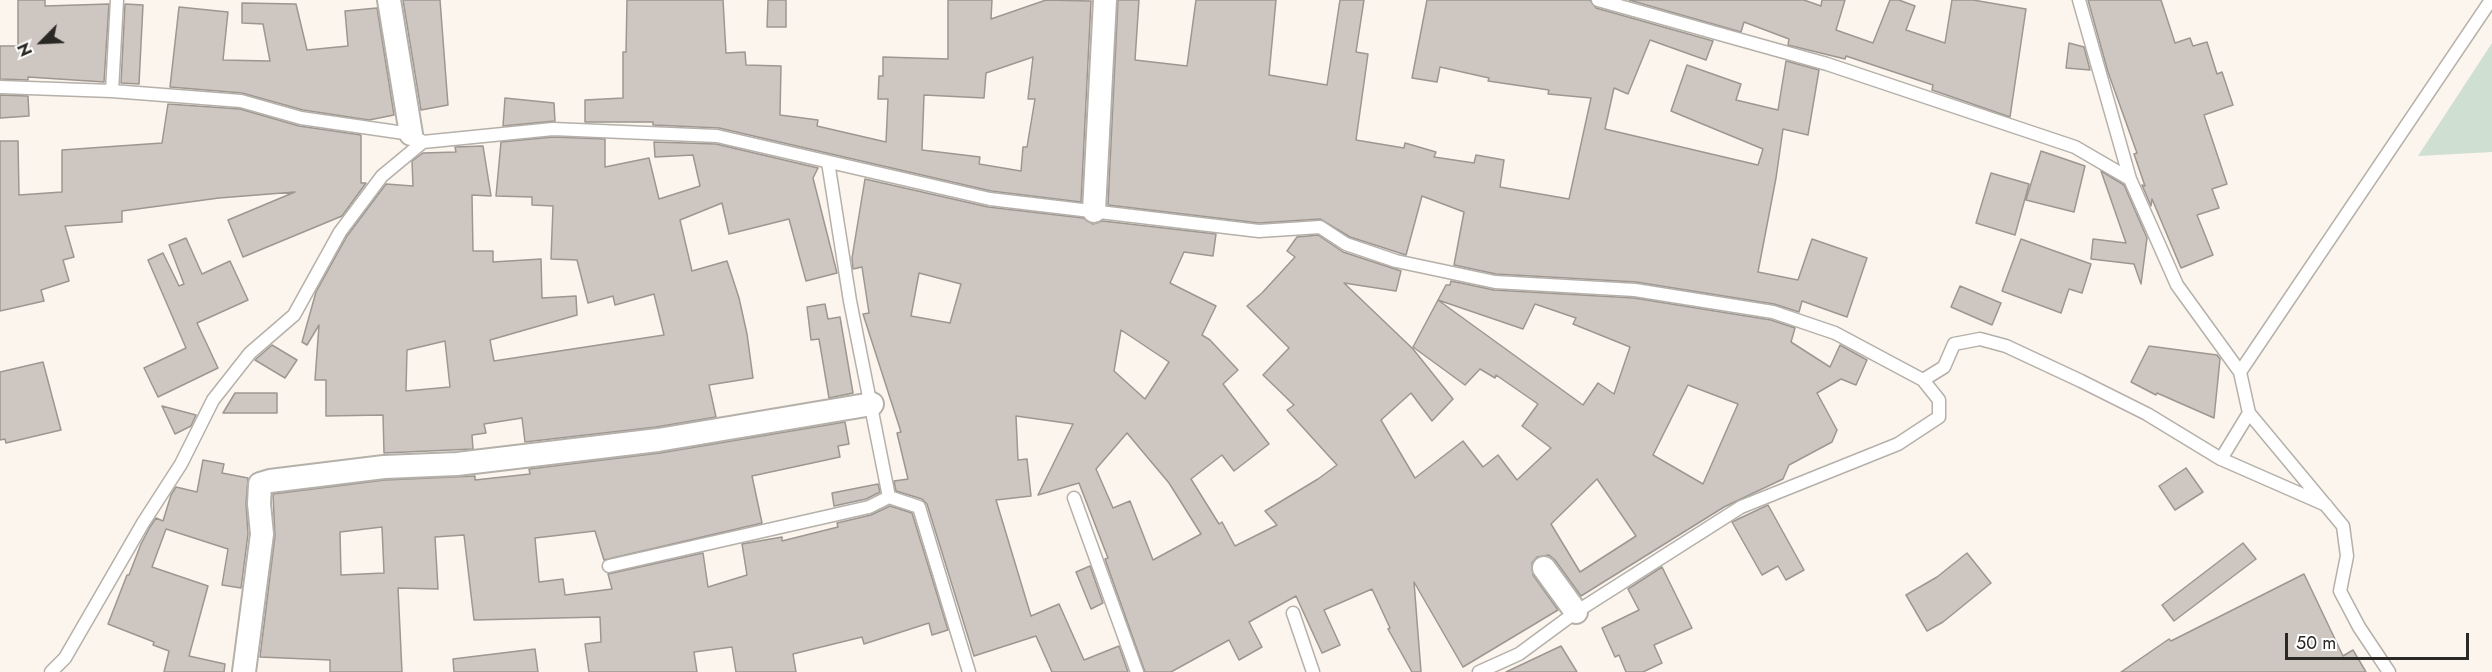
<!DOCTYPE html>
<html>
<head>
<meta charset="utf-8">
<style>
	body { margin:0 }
	#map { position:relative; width:2492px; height:672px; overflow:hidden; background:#fbf5ee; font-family:Jost,sans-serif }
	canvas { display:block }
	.north { position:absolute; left:12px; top:12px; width:60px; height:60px; -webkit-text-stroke:4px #fff; paint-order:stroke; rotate:246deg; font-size:16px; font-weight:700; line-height:24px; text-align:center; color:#2a2825 }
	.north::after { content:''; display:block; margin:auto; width:21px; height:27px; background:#2a2825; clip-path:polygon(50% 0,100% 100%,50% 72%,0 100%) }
	.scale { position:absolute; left:2285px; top:633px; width:184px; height:27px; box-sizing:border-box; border:3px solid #2a2825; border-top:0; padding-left:8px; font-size:18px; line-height:21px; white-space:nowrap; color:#2a2825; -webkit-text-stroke:4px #fff; paint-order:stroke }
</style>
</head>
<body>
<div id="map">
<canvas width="2492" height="672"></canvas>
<div class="north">N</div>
<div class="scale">50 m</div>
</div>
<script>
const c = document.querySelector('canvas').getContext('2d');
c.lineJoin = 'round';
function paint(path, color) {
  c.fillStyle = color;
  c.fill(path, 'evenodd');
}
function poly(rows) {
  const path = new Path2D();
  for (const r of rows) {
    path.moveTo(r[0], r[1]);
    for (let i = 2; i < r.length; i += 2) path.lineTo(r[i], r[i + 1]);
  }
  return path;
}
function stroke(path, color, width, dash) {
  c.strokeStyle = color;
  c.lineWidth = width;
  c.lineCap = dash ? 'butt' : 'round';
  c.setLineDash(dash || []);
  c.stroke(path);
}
paint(poly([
	[2492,43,2492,152,2418,156]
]), '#cfdfd1');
const building = poly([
	[18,0,45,0,45,6,109,4,104,82,28,77,28,80,0,79,0,46,18,46,18,0],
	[403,0,440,0,448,105,421,110,403,0],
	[627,0,723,0,726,53,745,52,746,65,781,66,780,115,818,120,817,126,886,142,888,99,878,99,879,76,883,76,883,57,948,59,948,0,992,0,991,19,1046,0,1091,1,1081,202,991,191,719,128,653,125,653,122,585,122,585,100,623,98,623,52,626,52,627,0],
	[1033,57,1028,99,1035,99,1027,147,1023,147,1021,171,979,164,980,157,922,150,924,95,984,98,986,73,1033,57],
	[768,0,786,0,786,27,767,27,768,0],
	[1118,0,1139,0,1135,60,1187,66,1196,0,1276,0,1269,75,1327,85,1340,0,1364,0,1356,52,1368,54,1356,140,1404,148,1405,143,1436,152,1434,157,1474,163,1476,155,1504,160,1500,187,1569,199,1591,98,1548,94,1549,90,1488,81,1489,78,1440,67,1437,82,1412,78,1427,0,1590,0,1596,8,1713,41,1706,60,1650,40,1628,94,1614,88,1605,129,1758,165,1763,149,1671,111,1687,65,1741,84,1736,100,1778,110,1786,61,1819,70,1808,135,1783,129,1776,178,1758,272,1798,280,1812,239,1867,258,1847,317,1802,301,1799,312,1774,304,1636,282,1496,274,1454,265,1464,212,1422,196,1406,255,1350,237,1320,219,1259,223,1108,205,1118,0],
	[1629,0,1804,0,1821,6,1822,0,1845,0,1836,30,1873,43,1890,0,1899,0,1915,6,1906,30,1945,43,1952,0,1973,0,2026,9,2010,117,1932,90,1933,85,1846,56,1845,59,1788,45,1789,39,1744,22,1741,32,1629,0],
	[2088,0,2161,0,2175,43,2190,38,2193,46,2207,42,2217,74,2222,72,2233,105,2204,115,2227,184,2212,189,2219,208,2197,215,2213,255,2181,268,2152,199,2151,206,2142,185,2145,186,2134,154,2137,153,2108,72,2088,0],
	[242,3,296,4,307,50,348,46,345,11,377,8,394,115,369,120,303,110,242,93,170,87,179,7,228,12,223,60,270,61,263,24,242,23,242,3],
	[125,4,143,5,139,84,121,83,125,4],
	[2069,43,2084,47,2090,70,2066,68,2069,43],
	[0,95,28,96,29,116,0,118,0,95],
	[505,98,554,103,555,121,503,126,505,98],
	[168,104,240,109,299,126,361,135,361,183,366,183,342,216,243,257,228,220,295,192,219,198,122,211,122,222,65,226,74,257,63,260,69,281,41,290,44,301,0,311,0,141,18,141,19,195,62,192,62,150,162,143,168,104],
	[553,137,605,139,605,167,649,158,659,199,700,186,693,155,655,157,654,142,716,144,818,168,813,178,837,273,806,281,789,219,729,234,722,203,680,220,692,271,727,261,739,298,747,334,753,378,709,385,716,417,656,427,525,442,522,418,484,424,486,433,472,435,473,449,384,453,383,415,326,416,326,380,315,380,319,325,307,345,302,342,316,292,347,236,386,184,413,186,412,161,423,153,456,152,455,147,483,146,491,196,472,195,473,251,493,251,493,262,541,259,542,298,576,296,577,315,490,340,494,361,664,335,654,294,615,305,613,296,588,303,577,260,551,259,553,206,532,205,532,197,496,196,501,142,553,137],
	[445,341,450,387,406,391,407,350,445,341],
	[2041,151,2085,166,2074,212,2026,200,2041,151],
	[2101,171,2124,185,2147,238,2141,284,2134,264,2091,259,2093,239,2126,243,2101,171],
	[1991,173,2029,184,2015,235,1976,223,1991,173],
	[865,179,988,207,1083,218,1093,224,1103,221,1216,234,1213,256,1184,252,1170,283,1216,306,1202,335,1210,340,1238,370,1223,384,1269,444,1234,471,1222,455,1191,479,1219,524,1222,522,1235,546,1277,525,1265,511,1318,479,1337,465,1287,410,1294,405,1263,375,1289,348,1247,306,1262,293,1295,257,1287,251,1297,237,1318,235,1343,252,1401,271,1396,291,1344,283,1413,349,1453,399,1432,421,1411,393,1381,420,1415,478,1463,441,1483,467,1498,455,1517,480,1551,448,1522,426,1538,404,1496,375,1495,378,1480,369,1465,385,1413,347,1438,300,1583,405,1598,383,1614,394,1630,347,1573,324,1576,318,1535,304,1523,329,1438,300,1446,285,1450,285,1451,281,1494,290,1634,298,1771,320,1795,328,1791,342,1830,367,1840,345,1867,360,1856,385,1841,379,1817,393,1837,430,1832,442,1789,465,1783,479,1724,507,1581,596,1555,560,1549,555,1537,557,1532,563,1533,575,1558,610,1463,667,1414,582,1421,672,1412,672,1388,629,1390,628,1372,589,1324,610,1340,645,1322,653,1296,596,1249,622,1262,647,1239,660,1229,640,1171,672,1145,672,1105,559,1108,558,1079,483,1038,495,1073,424,1016,416,1018,460,1027,459,1031,496,996,500,1031,616,1059,604,1084,660,1119,646,1128,672,1052,672,1036,636,974,656,927,504,922,499,896,491,894,481,908,479,897,433,901,432,863,314,869,313,862,267,853,269,852,258,865,179],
	[919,273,961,284,950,323,911,316,919,273],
	[1121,330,1169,362,1145,399,1114,371,1121,330],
	[1688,385,1738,404,1703,484,1653,455,1688,385],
	[1127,433,1169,483,1201,534,1153,560,1130,501,1113,508,1096,469,1127,433],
	[1597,479,1636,536,1580,572,1551,524,1597,479],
	[186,238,202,274,230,261,248,300,197,323,218,368,158,397,144,368,186,348,148,260,163,253,179,286,184,284,169,245,186,238],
	[2021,239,2091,264,2082,293,2069,289,2061,313,2002,291,2021,239],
	[1960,286,2001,303,1992,325,1951,307,1960,286],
	[825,304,828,319,840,317,853,393,829,398,819,339,811,340,807,307,825,304],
	[272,345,297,360,285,378,255,360,272,345],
	[2149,346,2217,355,2220,359,2214,418,2157,393,2156,395,2131,382,2149,346],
	[43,362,61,430,6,443,5,439,0,440,0,372,43,362],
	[235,393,277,393,277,413,223,413,235,393],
	[162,406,196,415,191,426,175,434,162,406],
	[845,422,849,444,838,446,840,457,752,476,762,523,604,560,595,531,535,538,539,582,563,579,565,595,612,589,608,574,703,553,708,587,747,575,742,544,782,537,782,541,838,527,837,523,871,515,890,506,912,513,948,630,932,635,929,623,864,644,862,637,793,654,796,672,736,672,732,647,694,652,697,672,589,672,585,644,601,642,600,617,474,620,464,535,435,537,438,589,398,588,402,672,330,672,330,660,260,657,275,536,273,494,385,480,475,476,475,480,530,474,529,469,660,453,845,422],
	[382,527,384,573,341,575,340,532,382,527],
	[203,460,224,464,222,473,248,478,246,503,248,534,241,588,222,585,228,549,166,529,152,567,208,586,189,656,225,664,224,672,164,672,169,651,153,645,154,642,108,624,127,575,129,575,141,544,150,527,156,518,163,521,171,495,176,487,197,492,203,460],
	[2186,468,2203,492,2175,510,2159,486,2186,468],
	[878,484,880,492,866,499,834,506,832,493,878,484],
	[1768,505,1804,570,1786,580,1778,566,1762,575,1732,522,1768,505],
	[2243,543,2256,559,2174,621,2162,605,2243,543],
	[1967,553,1991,583,1943,622,1927,631,1906,595,1937,577,1967,553],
	[1090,566,1103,603,1091,609,1076,572,1090,566],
	[1662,567,1692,628,1654,645,1662,663,1643,672,1626,672,1619,655,1615,657,1602,628,1639,610,1628,589,1662,567],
	[2304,574,2343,656,2353,650,2366,672,2121,672,2169,639,2171,641,2304,574],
	[1561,646,1577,672,1506,672,1561,646],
	[535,649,538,672,454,672,453,659,535,649]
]);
paint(building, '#cdc6c1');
stroke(building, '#9d9691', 1.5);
const service = poly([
	[1598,0,1827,64,2075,147,2130,179],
	[2079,0,2130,179,2177,285,2240,372,2249,413,2343,526,2347,556,2340,591,2359,627,2389,672],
	[0,87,112,91,241,101,301,118,411,134,423,142,553,129,717,136,990,199,1259,231,1320,227,1346,244,1396,261,1495,282,1635,290,1773,312,1835,333,1923,380,1944,367,1954,344,1980,339,2006,346,2081,381,2147,414,2221,459,2326,505],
	[112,91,117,0],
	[828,162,850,301,889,497,919,507,969,672],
	[2240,372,2491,0],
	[2221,459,2249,413],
	[1074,498,1137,672],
	[609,566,869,507,889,497],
	[1293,613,1313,672],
	[51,672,65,658,143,523,181,464,213,400,250,353,294,315,340,232,382,176,423,142],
	[1479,672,1519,654,1576,612,1741,507,1898,444,1939,417,1939,400,1923,380]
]);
const minor = poly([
	[389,0,411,134],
	[1094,211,1105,0],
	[1544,568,1576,612],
	[244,672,262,534,259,504,260,484,270,481,384,467,457,464,658,440,872,404]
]);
stroke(service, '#b5b0a9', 15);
stroke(minor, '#b5b0a9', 26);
stroke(service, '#fff', 12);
stroke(minor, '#fff', 22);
</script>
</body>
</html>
